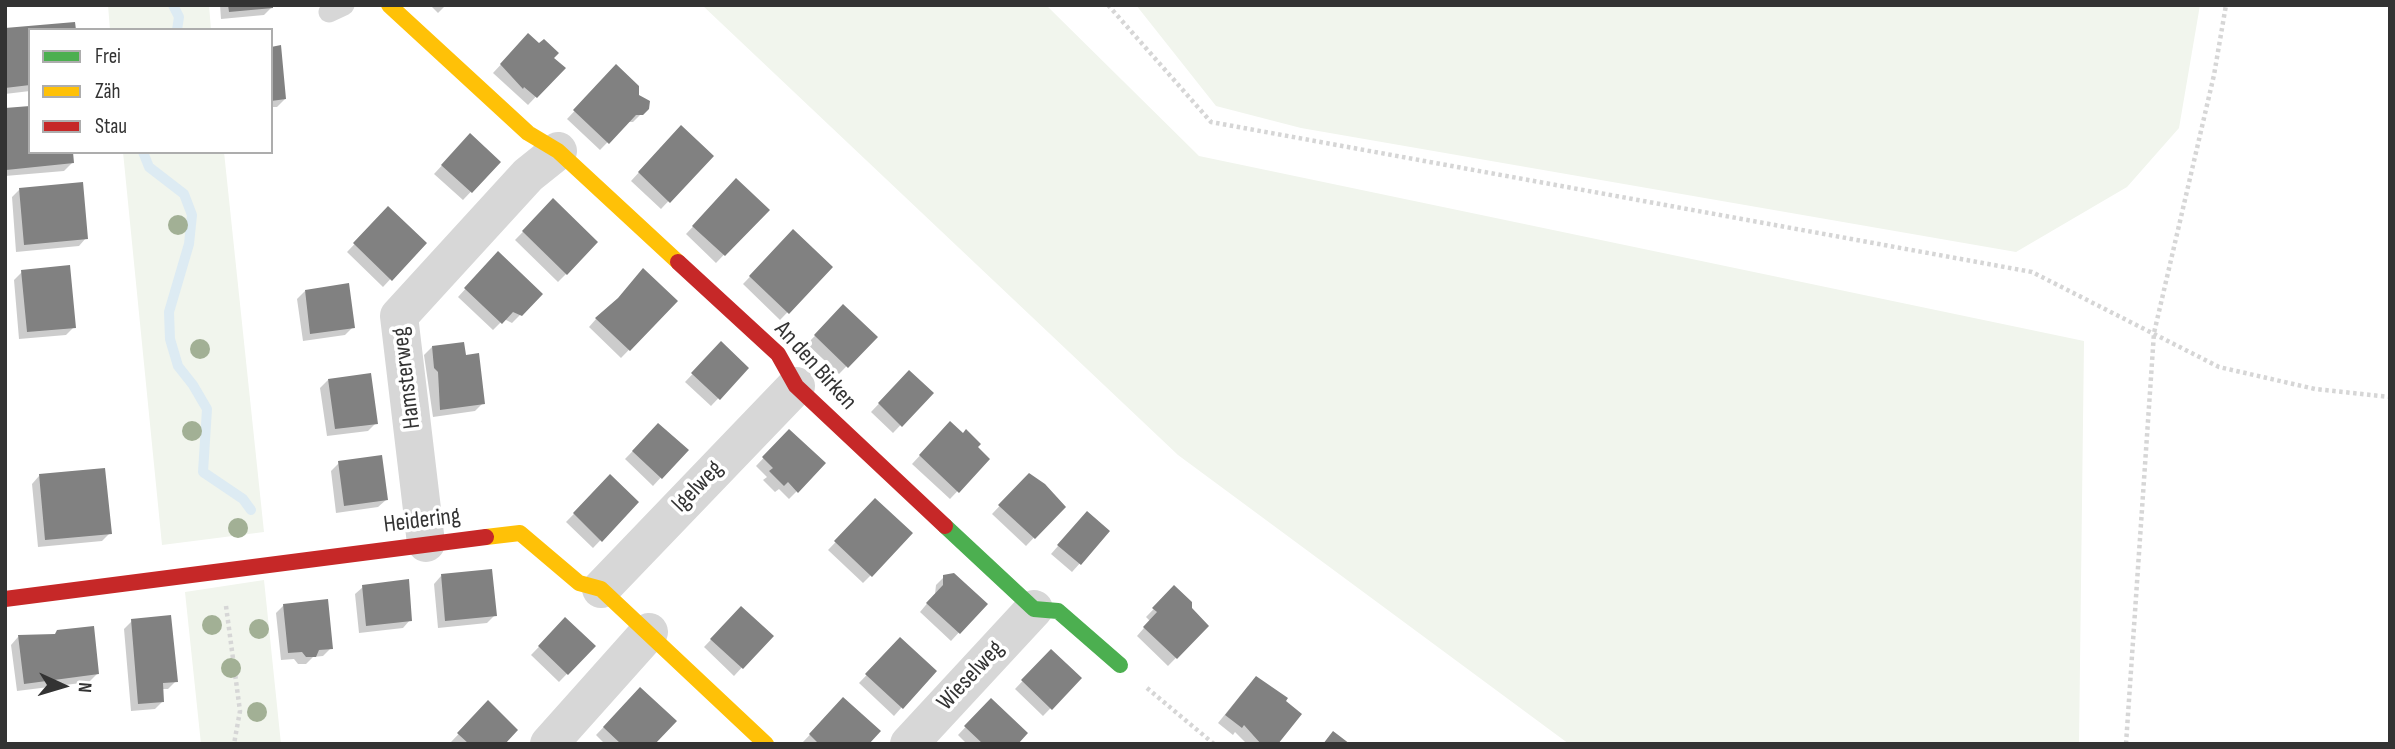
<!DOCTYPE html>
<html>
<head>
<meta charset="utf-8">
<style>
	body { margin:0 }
	#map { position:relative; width:2395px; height:749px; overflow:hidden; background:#fff; font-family:"Sofia Sans Condensed",sans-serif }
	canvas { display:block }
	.frame { position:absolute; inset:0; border:7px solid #333; pointer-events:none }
	.legend { position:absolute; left:28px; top:28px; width:245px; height:126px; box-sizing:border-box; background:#fff; border:2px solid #adadad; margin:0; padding:9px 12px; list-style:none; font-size:21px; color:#333 }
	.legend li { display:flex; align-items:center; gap:14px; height:35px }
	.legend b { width:35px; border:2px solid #adadad }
	.north { position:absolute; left:28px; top:651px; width:70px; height:70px; -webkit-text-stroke:5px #fff; paint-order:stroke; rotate:94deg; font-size:19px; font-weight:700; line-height:28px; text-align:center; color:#333 }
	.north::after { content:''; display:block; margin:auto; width:24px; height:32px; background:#333; clip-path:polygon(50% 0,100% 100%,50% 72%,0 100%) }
</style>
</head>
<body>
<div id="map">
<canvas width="2395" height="749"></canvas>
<div class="frame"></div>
<ul class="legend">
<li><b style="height:9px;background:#4caf50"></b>Frei</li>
<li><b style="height:9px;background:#ffc107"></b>Zäh</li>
<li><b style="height:9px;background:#c62828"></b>Stau</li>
</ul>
<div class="north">N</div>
</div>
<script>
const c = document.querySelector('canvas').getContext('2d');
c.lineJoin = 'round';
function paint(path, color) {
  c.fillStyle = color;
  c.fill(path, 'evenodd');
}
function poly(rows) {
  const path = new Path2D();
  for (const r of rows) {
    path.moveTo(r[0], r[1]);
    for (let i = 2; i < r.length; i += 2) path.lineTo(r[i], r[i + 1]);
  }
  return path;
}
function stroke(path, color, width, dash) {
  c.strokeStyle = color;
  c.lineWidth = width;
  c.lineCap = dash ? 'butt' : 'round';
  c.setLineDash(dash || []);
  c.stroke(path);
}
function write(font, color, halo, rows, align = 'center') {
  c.font = font + ' "Sofia Sans Condensed",sans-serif';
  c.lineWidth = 7;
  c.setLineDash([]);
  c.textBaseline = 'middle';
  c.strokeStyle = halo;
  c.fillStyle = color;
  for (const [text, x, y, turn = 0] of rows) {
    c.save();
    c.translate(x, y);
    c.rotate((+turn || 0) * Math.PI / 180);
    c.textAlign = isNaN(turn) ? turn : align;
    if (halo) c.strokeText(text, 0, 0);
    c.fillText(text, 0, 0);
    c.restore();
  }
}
paint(poly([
	[108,5,209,5,211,30,110,30],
	[702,5,1046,5,1199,156,2084,341,2079,744,1569,744,1178,455],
	[1136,5,2200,5,2179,128,2127,187,2016,252,1301,128,1216,106],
	[123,152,224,152,264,532,162,545],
	[264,580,281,744,201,744,185,592]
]), '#f1f5ed');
paint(poly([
	[220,5,271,5,272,7,264,15,221,19],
	[430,5,446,5,438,13],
	[5,30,30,30,30,91,5,94],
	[528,35,563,68,528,105,493,73],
	[271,48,285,99,277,107,271,107],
	[616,67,647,108,633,122,627,122,600,150,567,119],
	[5,110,30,152,72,163,64,171,5,176],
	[470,135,499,162,463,200,434,174],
	[673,135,711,156,661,209,631,181],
	[736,181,767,210,716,263,686,234],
	[19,190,86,238,79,246,16,252,12,197],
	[553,201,566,274,558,282,515,240],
	[388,209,424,243,383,287,347,252],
	[793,232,831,267,780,320,743,284],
	[490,262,541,294,512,323,504,319,493,330,458,297],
	[22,272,74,327,66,335,19,339,14,280],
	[305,291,353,327,345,335,303,341,297,299],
	[676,301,621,358,589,327,596,319],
	[843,307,875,337,839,374,807,344],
	[721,344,747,368,711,406,685,382],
	[432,347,464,357,483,403,475,411,433,417,424,355],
	[909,372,931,393,893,433,871,412],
	[328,380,376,423,368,431,327,436,320,388],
	[950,423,988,459,950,499,912,464],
	[658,425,686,450,653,486,625,459],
	[789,431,824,464,789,499,779,489,775,492,763,480,767,477,756,466],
	[339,463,386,500,378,507,336,513,331,471],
	[1029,475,1063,507,1026,546,992,514],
	[39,476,110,533,102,541,38,547,32,484],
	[610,477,637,502,593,548,566,522],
	[875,501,871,575,863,583,828,550],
	[1080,521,1108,532,1072,572,1051,554],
	[441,576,495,615,487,623,438,628,434,584],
	[944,577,985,604,951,641,920,612,935,594,936,585],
	[363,587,410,620,403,628,359,633,355,594],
	[1174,588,1207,626,1168,666,1137,636,1150,621,1146,617],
	[284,605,331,648,323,656,313,657,306,664,298,664,294,659,281,660,276,613],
	[741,608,771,636,734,676,704,647],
	[565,620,594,646,559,682,531,655],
	[132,621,176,681,168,689,162,689,163,701,155,709,131,711,124,629],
	[18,637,97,674,89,682,17,691,11,645],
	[900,640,934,671,894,716,859,683],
	[1051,651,1079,679,1043,716,1015,689],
	[1248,686,1275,744,1247,744,1235,732,1233,735,1218,723],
	[640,689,653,744,605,744,596,735],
	[843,700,867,744,803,744,802,743],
	[991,700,1015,744,967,744,958,735],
	[488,703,503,744,451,742]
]), '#0003');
stroke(poly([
	[173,5,179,17,177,30],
	[143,152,149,167,184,194,192,215,189,244,169,312,170,339,178,366,193,385,207,409,203,472,243,499,251,510]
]), '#ddebf3', 10);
paint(poly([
	[228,5,273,5,273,8,229,12],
	[75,22,76,30,30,30,30,85,5,88,5,28],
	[528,33,539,43,544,39,559,53,554,58,566,68,537,98,524,87,523,89,500,64],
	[281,45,286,99,271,101,271,47],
	[616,64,639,86,639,95,650,101,649,109,643,115,636,115,609,144,573,110],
	[30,106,30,152,73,152,74,163,6,170,5,108],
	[681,125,714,156,670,203,638,172],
	[470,133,501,162,472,193,441,165],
	[736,178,770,210,725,256,692,226],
	[83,182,88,239,24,245,19,188],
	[553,198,598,242,567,275,522,231],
	[388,206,427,243,392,281,353,243],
	[793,229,833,267,789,314,749,276],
	[498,251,543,294,522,316,513,312,502,324,464,288],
	[70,265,76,328,27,332,21,270],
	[643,268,678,301,630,351,595,318,618,298],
	[349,283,355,328,310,334,305,290],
	[843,304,878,337,848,368,814,335],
	[721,341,749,368,720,400,691,373],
	[464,342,466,355,479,353,485,404,440,410,438,372,434,368,432,346],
	[909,370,934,393,902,427,878,403],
	[371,373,378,424,335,429,328,379],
	[950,421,963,433,966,429,981,444,978,447,990,459,959,493,919,455],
	[658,423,689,450,662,479,632,451],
	[789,429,826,463,798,493,788,482,784,486,769,471,773,468,762,457],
	[382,455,388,500,344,506,338,461],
	[105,468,112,534,45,540,39,474],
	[1029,473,1045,484,1066,507,1035,539,998,505],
	[610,474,639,502,602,542,573,513],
	[875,498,913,533,872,577,834,541],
	[1087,511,1110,531,1081,565,1057,545],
	[492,569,497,616,445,621,441,574],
	[954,573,988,604,960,634,926,603,943,585,943,575],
	[409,579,412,621,366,626,362,585],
	[1174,585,1192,602,1192,608,1209,626,1177,659,1143,627,1157,612,1152,608],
	[328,599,333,649,319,650,316,657,306,657,302,652,288,653,283,604],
	[741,606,774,636,743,669,710,639],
	[171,615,178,682,163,683,164,702,138,704,131,619],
	[565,617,596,646,568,675,538,646],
	[94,626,99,674,24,684,18,635,55,634,57,630],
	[900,637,937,671,903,709,865,674],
	[1051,649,1082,678,1052,710,1021,680],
	[1256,676,1288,698,1286,701,1302,714,1278,744,1261,744,1244,725,1242,728,1225,715],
	[640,687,677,721,655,744,621,744,603,727],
	[843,697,881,731,869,744,819,744,809,734],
	[991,698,1028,733,1018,744,983,744,964,726],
	[488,700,518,730,505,744,469,744,457,733],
	[1333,731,1350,744,1323,744]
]), '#818181');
stroke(poly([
	[1108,5,1211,122,2032,272,2219,367,2315,389,2390,397],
	[226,606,240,711,234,744],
	[1147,688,1214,744],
	[2126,744,2154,333,2214,75,2226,5]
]), '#d6d6d6', 4.5, [3.5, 3.5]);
stroke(poly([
	[329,12,344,5]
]), '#d7d7d7', 21);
stroke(poly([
	[426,543,399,316,528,175,558,151],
	[601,589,796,386],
	[549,744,649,632],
	[909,744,1034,609]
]), '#d7d7d7', 38);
stroke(poly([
	[945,526,1034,609,1058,611,1120,665]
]), '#4caf50', 16);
stroke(poly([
	[389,5,528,133,558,151,678,262],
	[486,537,520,533,579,583,601,589,766,744]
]), '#ffc107', 16);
stroke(poly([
	[678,262,778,354,796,386,945,526],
	[5,599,486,537]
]), '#c62828', 16);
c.fillStyle = '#a2b095';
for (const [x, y] of [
	[178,225],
	[200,349],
	[192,431],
	[238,528],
	[212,625],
	[259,629],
	[231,668],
	[257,712]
]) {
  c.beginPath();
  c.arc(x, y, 10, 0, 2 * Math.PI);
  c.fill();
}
write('24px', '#333', '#fff', [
	["An den Birken",815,366,48],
	["Hamsterweg",407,378,-97],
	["Igelweg",698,487,-46],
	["Heidering",422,521,-7],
	["Wieselweg",971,676,-47]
]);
</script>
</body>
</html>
